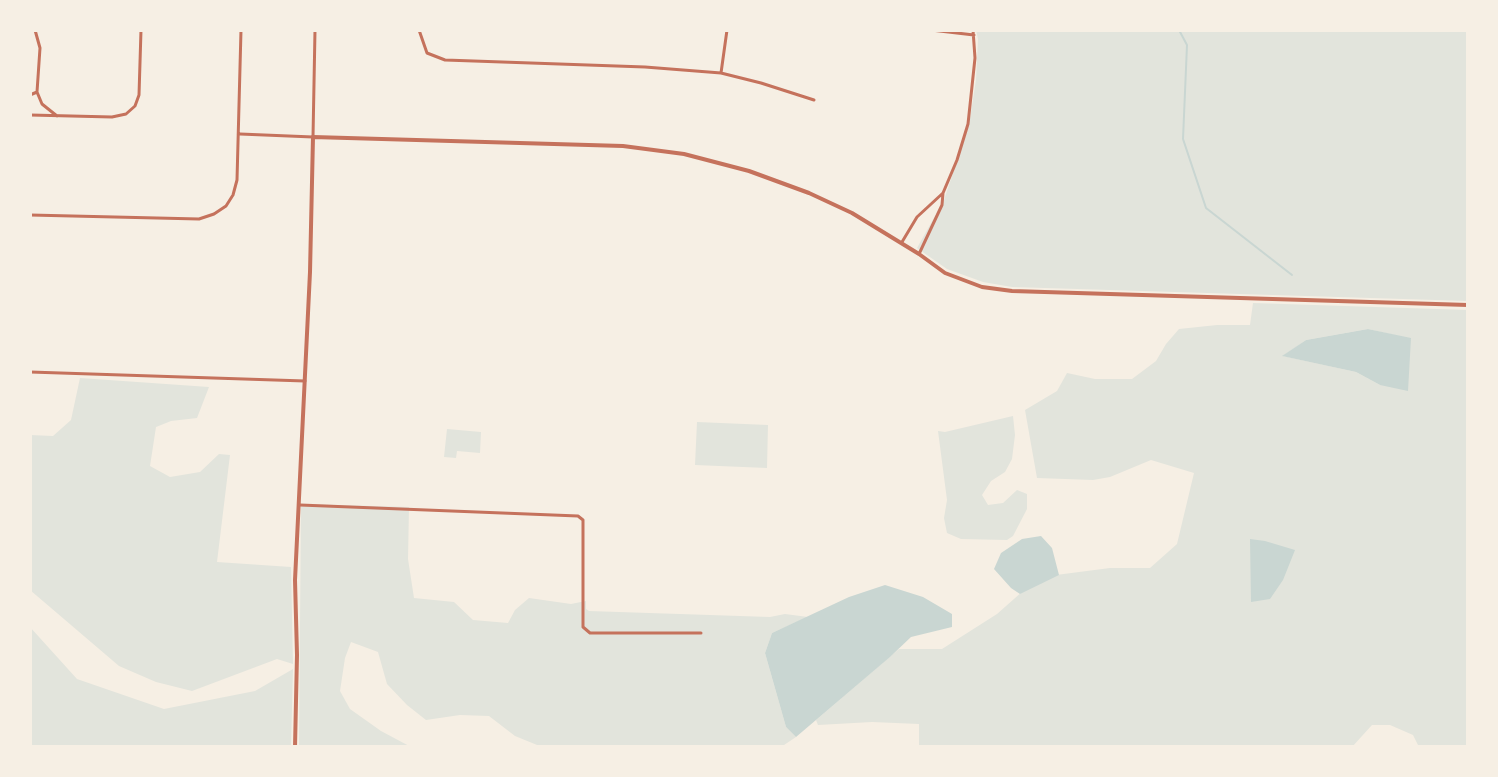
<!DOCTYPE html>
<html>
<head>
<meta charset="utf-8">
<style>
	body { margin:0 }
	#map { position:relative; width:1498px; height:777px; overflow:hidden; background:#f6efe4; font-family:Figtree,sans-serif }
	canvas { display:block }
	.frame { position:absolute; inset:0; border:32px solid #f6efe4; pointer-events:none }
</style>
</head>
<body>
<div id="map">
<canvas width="1498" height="777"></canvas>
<div class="frame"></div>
</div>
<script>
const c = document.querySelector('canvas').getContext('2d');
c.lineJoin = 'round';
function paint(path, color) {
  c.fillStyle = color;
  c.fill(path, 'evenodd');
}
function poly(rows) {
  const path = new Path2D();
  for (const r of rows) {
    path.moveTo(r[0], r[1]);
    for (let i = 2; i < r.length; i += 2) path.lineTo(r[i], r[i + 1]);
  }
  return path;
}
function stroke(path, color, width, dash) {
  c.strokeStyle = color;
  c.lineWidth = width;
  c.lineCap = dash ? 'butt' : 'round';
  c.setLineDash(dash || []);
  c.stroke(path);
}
paint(poly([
	[976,30,1468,30,1468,301,1012,287,983,282,947,269,917,248,944,200,969,125,976,80,978,39],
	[1253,303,1468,310,1468,747,1419,747,1413,735,1390,725,1372,725,1352,747,919,747,919,724,872,722,818,725,816,720,899,649,942,649,997,614,1023,591,1056,575,1110,568,1150,568,1177,544,1194,473,1151,460,1110,477,1093,480,1037,478,1025,410,1057,391,1067,373,1095,379,1132,379,1156,361,1166,344,1179,329,1217,325,1250,325],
	[1368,329,1411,339,1380,385,1356,372,1283,356,1306,340],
	[80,378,209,387,197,418,171,421,156,427,150,466,170,477,200,472,219,454,230,455,217,562,291,567,293,664,277,659,192,691,156,682,119,666,30,590,30,435,53,436,71,420],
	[1013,416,1015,435,1012,459,1005,472,991,481,982,495,988,505,1003,503,1017,490,1027,494,1027,509,1013,536,1007,540,961,539,947,533,944,518,947,500,938,431,945,432],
	[697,422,768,425,767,468,695,465],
	[447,429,481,432,480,453,457,451,456,458,444,457],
	[301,504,409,507,408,559,414,598,454,602,473,620,508,623,515,610,529,598,571,604,586,601,586,609,589,611,770,617,785,614,808,617,772,633,765,653,786,727,796,737,781,747,542,747,515,736,489,716,460,715,426,720,407,705,387,684,378,652,351,642,345,658,340,691,350,709,381,731,411,747,299,747],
	[30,627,77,679,164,709,255,691,293,669,291,747,30,747]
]), '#e2e4dc');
paint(poly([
	[1368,329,1411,338,1408,391,1380,385,1356,372,1282,356,1306,340],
	[1041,536,1052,548,1059,575,1020,594,1011,588,994,569,1001,553,1022,539],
	[1250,539,1265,541,1295,550,1283,580,1270,599,1251,602],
	[885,585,923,597,952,614,952,627,911,637,890,657,796,737,786,727,765,653,772,633,849,597]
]), '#c9d6d2');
stroke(poly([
	[1179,30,1187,45,1183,139,1206,208,1292,275]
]), '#c9d6d2', 2);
stroke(poly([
	[419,30,427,53,445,60,645,67,721,73,761,83,814,100],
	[931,30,974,35],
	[721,73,727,30],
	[37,92,42,104,57,116],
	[30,95,37,92,40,48,35,30],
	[30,115,112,117,126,114,135,106,139,95,141,30],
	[240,134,313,137,315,30],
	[30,215,199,219,214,214,226,206,233,195,237,180,241,30],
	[902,242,917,217,943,193],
	[919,254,942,205,943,193,957,160,968,124,975,58,973,30],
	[30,372,305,381],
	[300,505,578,516,583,520,583,627,590,633,701,633]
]), '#c5725c', 3);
stroke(poly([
	[295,747,297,655,295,580,310,272,313,137,623,146,684,154,749,171,809,193,852,213,919,254,945,273,982,287,1012,291,1468,305]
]), '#c5725c', 4);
</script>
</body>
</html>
